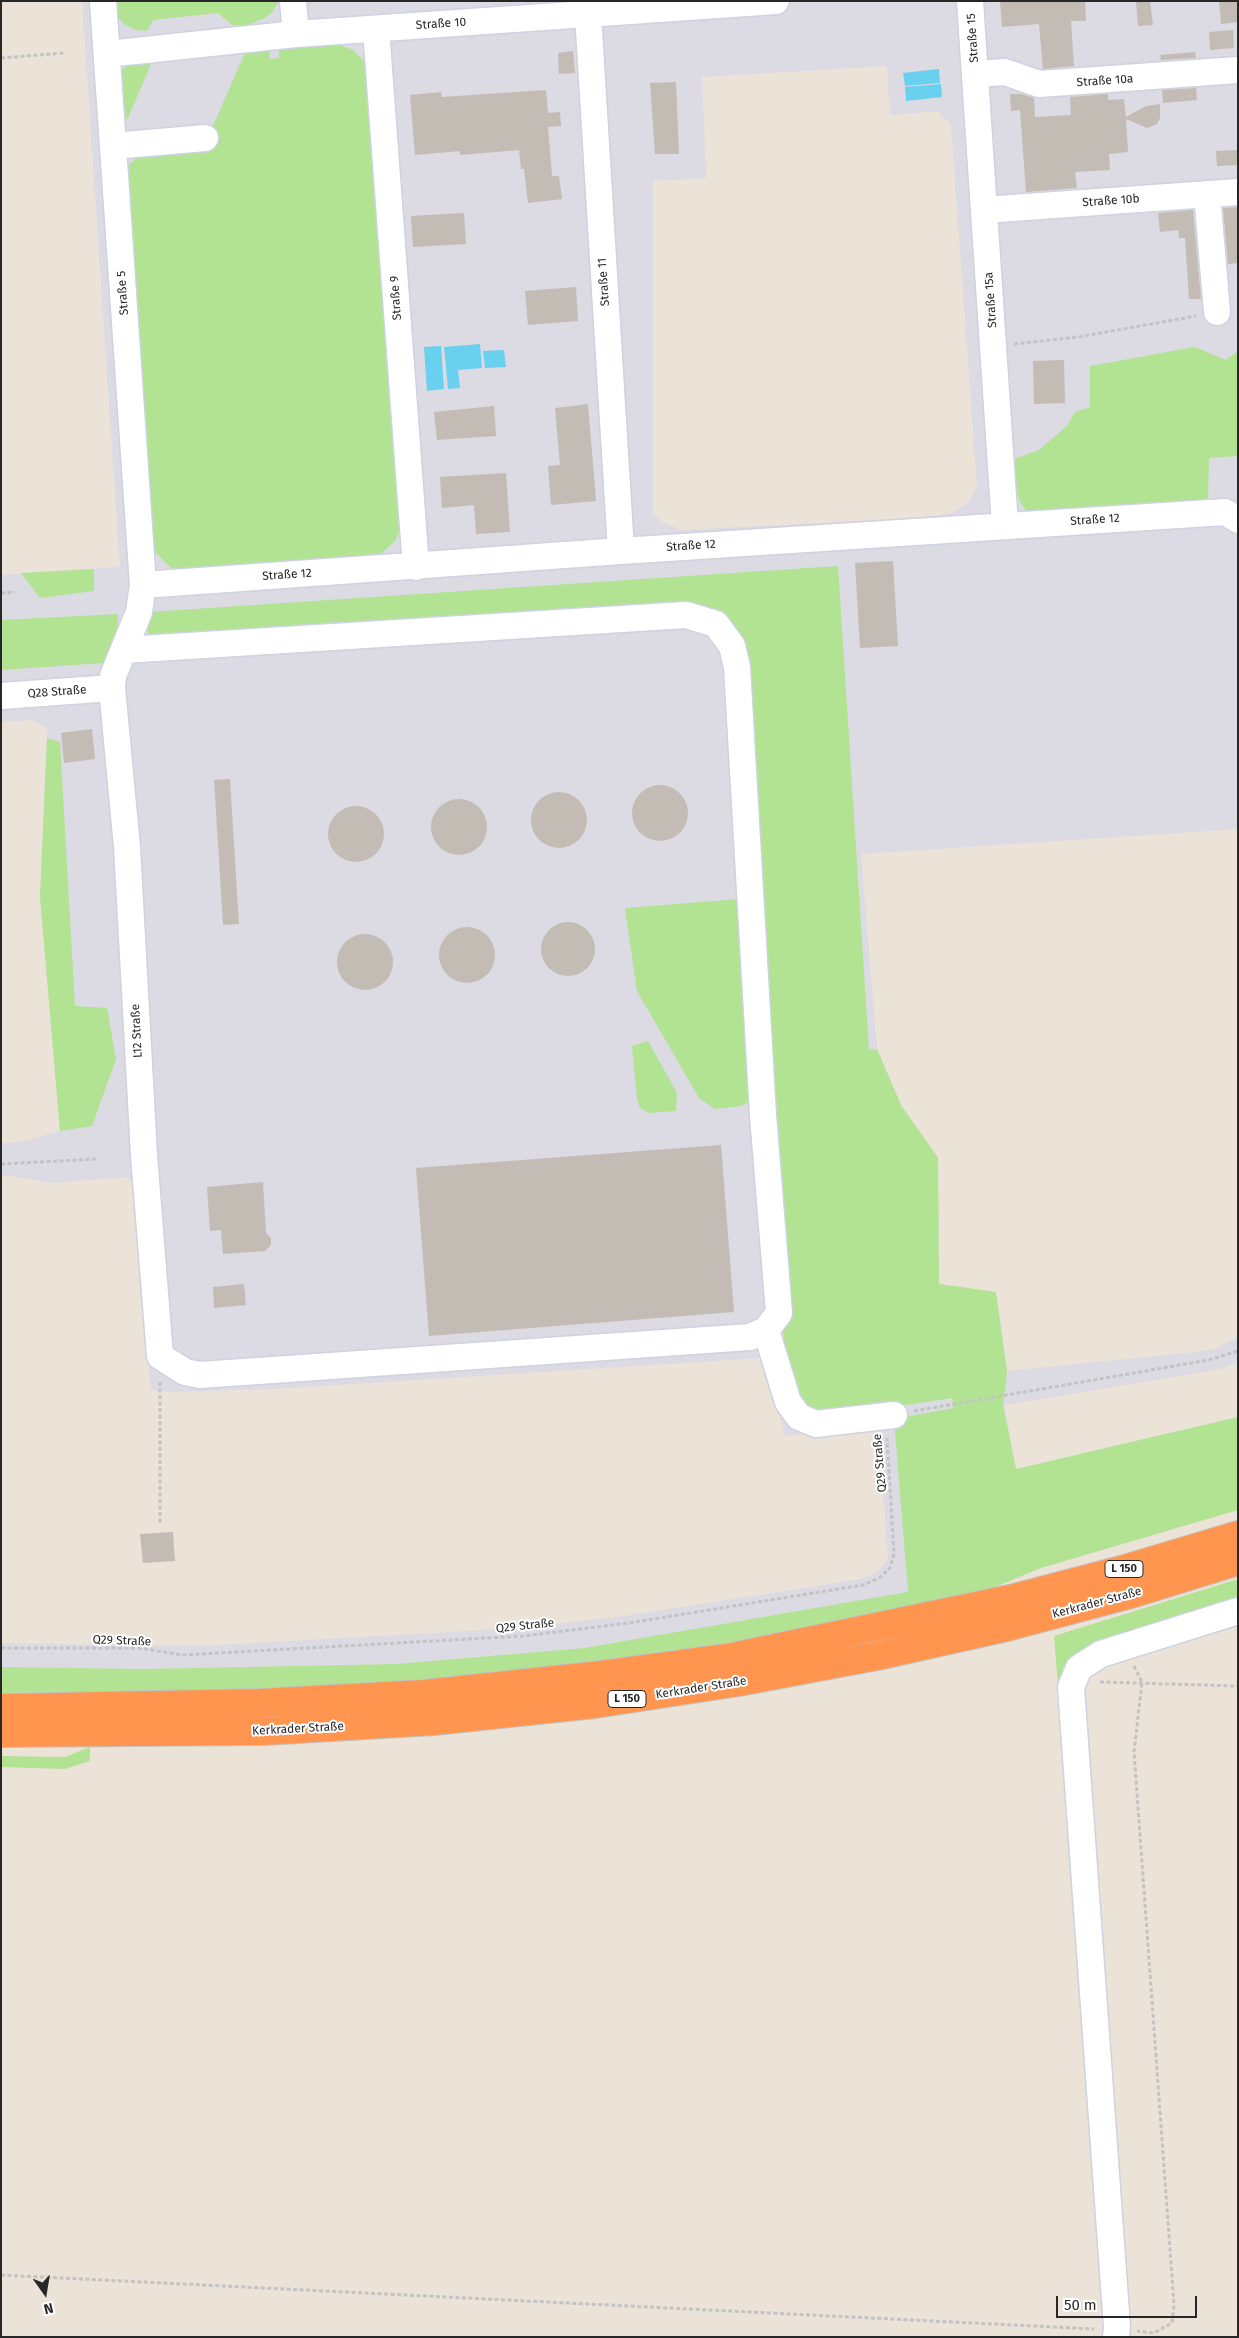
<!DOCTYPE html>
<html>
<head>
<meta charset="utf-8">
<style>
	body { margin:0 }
	#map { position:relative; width:1239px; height:2338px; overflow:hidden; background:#ebe2d8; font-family:"Fira Sans",sans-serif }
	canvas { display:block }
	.frame { position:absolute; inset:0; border:2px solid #272727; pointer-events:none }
	.north { position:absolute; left:20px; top:2268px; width:50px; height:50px; -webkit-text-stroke:4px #fff; paint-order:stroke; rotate:167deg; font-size:14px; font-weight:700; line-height:20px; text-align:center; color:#272727 }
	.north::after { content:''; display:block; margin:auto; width:18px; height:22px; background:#272727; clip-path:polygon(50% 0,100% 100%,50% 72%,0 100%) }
	.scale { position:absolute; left:1056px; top:2296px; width:141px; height:22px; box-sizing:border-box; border:2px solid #272727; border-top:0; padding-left:6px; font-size:15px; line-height:18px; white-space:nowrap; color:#272727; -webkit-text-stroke:4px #fff; paint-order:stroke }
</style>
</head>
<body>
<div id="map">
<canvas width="1239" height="2338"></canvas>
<div class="frame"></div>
<div class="north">N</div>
<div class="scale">50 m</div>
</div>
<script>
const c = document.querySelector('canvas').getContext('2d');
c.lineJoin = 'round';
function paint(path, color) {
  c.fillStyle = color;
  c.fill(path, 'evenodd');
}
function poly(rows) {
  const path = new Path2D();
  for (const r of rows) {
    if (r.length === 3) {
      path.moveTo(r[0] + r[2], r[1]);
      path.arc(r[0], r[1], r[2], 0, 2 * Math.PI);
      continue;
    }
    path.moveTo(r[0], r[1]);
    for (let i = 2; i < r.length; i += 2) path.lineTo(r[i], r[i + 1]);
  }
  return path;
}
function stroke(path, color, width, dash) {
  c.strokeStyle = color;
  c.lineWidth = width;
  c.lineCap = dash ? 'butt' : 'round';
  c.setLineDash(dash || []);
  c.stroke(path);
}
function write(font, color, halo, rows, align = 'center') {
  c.font = font + ' "Fira Sans",sans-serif';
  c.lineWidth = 4;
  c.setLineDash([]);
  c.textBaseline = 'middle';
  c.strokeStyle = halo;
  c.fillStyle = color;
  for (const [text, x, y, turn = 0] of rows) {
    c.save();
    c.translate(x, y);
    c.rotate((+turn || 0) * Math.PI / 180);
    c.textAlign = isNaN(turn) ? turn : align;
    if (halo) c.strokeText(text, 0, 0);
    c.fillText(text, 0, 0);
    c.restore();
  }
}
paint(poly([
	[82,1,1238,1,1238,829,861,854,877,1049,901,1105,938,1158,939,1284,996,1292,1007,1371,1196,1352,1218,1348,1238,1337,1238,1362,1220,1369,1004,1405,1016,1469,1238,1417,907,1579,908,1593,584,1648,396,1664,143,1669,1,1667,1,1643,200,1646,522,1628,631,1615,861,1579,877,1572,888,1560,879,1432,873,1427,857,1428,785,1436,768,1365,763,1358,273,1389,171,1392,151,1390,135,1183,126,1177,52,1183,11,1176,1,1176,1,1143,21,1142,60,1131,40,897,47,728,31,720,1,722,1,575,120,567],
	[887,66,890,115,938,111,951,125,977,488,967,504,950,514,903,519,682,530,664,523,653,514,653,181,706,178,702,77]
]), '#dcdae2');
paint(poly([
	[112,1,279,1,272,12,265,18,248,25,232,25,218,13,153,20,147,31,136,30,125,25,116,15],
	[335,43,353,50,366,63,401,528,395,541,377,557,185,573,171,568,153,550,127,167,136,158,153,148,206,142,247,48,269,47,270,59,279,58,279,47],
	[150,59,151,64,128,118,124,120,118,78,127,63],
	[1195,347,1226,360,1238,351,1238,456,1209,458,1208,501,1030,515,1021,504,1012,479,1011,460,1039,450,1067,426,1075,412,1090,407,1090,366],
	[838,566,869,1050,877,1049,901,1105,938,1158,939,1284,996,1292,1007,1372,1003,1405,1016,1469,1238,1417,1238,1510,1041,1568,983,1592,813,1628,662,1654,541,1669,313,1689,1,1693,1,1667,143,1669,396,1664,584,1648,908,1592,894,1419,953,1408,952,1398,829,1417,801,1405,786,1355,783,1330,785,1315,726,623,160,641,148,635,147,625,149,612],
	[94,569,94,591,40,598,21,573],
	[118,614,117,634,103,663,1,670,1,620],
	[47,738,60,742,75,1006,107,1008,116,1059,92,1126,60,1131,40,897],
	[740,899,752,1100,741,1106,715,1109,699,1098,637,991,625,908],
	[648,1041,677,1093,676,1111,649,1113,640,1108,637,1098,632,1046],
	[1238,1579,1238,1601,1111,1641,1059,1698,1054,1636],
	[90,1747,90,1761,65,1769,1,1767,1,1756,65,1757]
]), '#b1e393');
paint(poly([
	[939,69,940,83,905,86,903,73],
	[941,84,942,97,906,101,905,87],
	[480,344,482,368,458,370,460,388,448,389,444,347],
	[441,346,444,389,427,391,424,347],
	[504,350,506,367,485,368,483,351]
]), '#69d0ef');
paint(poly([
	[1000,1,1085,1,1086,21,1071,21,1074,66,1043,69,1039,24,1002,27],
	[1136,1,1150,1,1153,25,1138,26],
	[1219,1,1238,1,1238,22,1221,24],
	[1233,30,1234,48,1210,50,1209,32],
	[573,51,575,73,559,74,558,53],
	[1195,52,1196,58,1161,60,1160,55],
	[676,82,679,154,655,154,650,83],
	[1196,88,1197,100,1163,103,1162,90],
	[546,90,548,113,560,112,561,126,548,127,552,176,559,176,562,199,528,203,524,169,521,169,519,150,460,155,460,151,415,155,410,95,441,92,442,97],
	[1010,94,1021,94,1034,98,1035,117,1071,115,1070,97,1108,94,1108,100,1124,99,1126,117,1146,106,1160,104,1160,118,1157,124,1147,128,1126,119,1128,152,1109,154,1110,170,1075,172,1077,188,1026,192,1020,110,1011,111],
	[1238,150,1238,165,1217,166,1216,151],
	[1238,207,1238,263,1228,264,1223,208],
	[1193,210,1201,299,1189,299,1185,238,1179,238,1178,230,1160,232,1158,213],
	[464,213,466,244,413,247,411,216],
	[576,287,578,321,528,325,525,291],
	[1064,360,1065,403,1034,404,1033,361],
	[588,404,596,501,551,505,548,466,560,465,555,408],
	[494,406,496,436,437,440,434,412],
	[506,473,510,532,476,534,474,505,442,508,440,477],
	[893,561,898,646,860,648,855,563],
	[92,729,95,759,64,763,61,733],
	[230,779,239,924,223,925,214,780],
	[660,813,28],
	[559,820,28],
	[459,827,28],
	[356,834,28],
	[568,949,27],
	[467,955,28],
	[365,962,28],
	[721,1145,734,1312,429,1336,416,1168],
	[263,1182,266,1233,271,1238,271,1245,265,1251,223,1254,221,1230,210,1231,207,1187],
	[244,1284,246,1305,214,1308,213,1287],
	[173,1532,175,1561,143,1563,140,1534]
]), '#c2bcb5');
const minor = poly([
	[103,1,143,585,139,612,113,676,112,688,127,847,144,1155,160,1356,185,1372,200,1375,750,1337,766,1330,779,1313,763,1115,737,667,732,646,716,624,686,615,124,650],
	[293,1,296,34],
	[970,1,1005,526],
	[588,14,621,551],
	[376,29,416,567],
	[107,54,296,34,776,1],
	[975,74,1005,72,1039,84,1238,70],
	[113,146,205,138],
	[1207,194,1217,312],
	[984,210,1238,192],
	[143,585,621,551,1225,512,1238,520],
	[1,696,112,688],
	[766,1330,788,1402,799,1417,816,1424,894,1415],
	[1116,2337,1117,2327,1071,1687,1079,1668,1101,1654,1238,1611]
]);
const highway = poly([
	[1,1708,260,1703,424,1694,592,1676,732,1657,1010,1599,1121,1570,1238,1535],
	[1,1733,264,1731,434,1721,595,1704,739,1682,877,1656,1007,1627,1135,1593,1238,1561]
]);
stroke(minor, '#ced2e1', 29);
stroke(highway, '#c3c3c3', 30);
stroke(poly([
	[1,58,64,53],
	[1014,344,1078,337,1196,316],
	[1,593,15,592],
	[1,1164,96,1159],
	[160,1382,160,1525],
	[914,1411,1209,1360,1238,1351],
	[1,1648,139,1648,182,1655,523,1636,629,1623,863,1585,879,1578,890,1568,894,1554,887,1438],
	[1134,1666,1142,1682,1134,1752,1174,2305,1172,2323,1154,2333,1137,2331],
	[1100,1682,1238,1686],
	[1,2275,1094,2329]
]), '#c3c3c3', 3, [4, 2.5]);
stroke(minor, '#fff', 26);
stroke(highway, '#ff954f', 28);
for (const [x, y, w] of [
	[1124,1569,38],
	[627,1699,38]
]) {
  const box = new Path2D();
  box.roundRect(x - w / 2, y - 8.5, w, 17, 4);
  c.fillStyle = '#fff';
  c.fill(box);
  stroke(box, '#272727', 1);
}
write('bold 11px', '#272727', null, [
	["L 150",1124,1569],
	["L 150",627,1699]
]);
write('12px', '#272727', '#fff', [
	["Straße 10",441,24,-4],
	["Straße 15",973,38,-94],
	["Straße 10a",1105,81,-4],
	["Straße 10b",1111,201,-4],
	["Straße 11",604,282,-94],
	["Straße 5",123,293,-94],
	["Straße 9",396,298,-94],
	["Straße 15a",991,300,-94],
	["Straße 12",1095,520,-4],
	["Straße 12",691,546,-4],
	["Straße 12",287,575,-4],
	["Q28 Straße",57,692,-4],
	["L12 Straße",137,1031,-93],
	["Q29 Straße",880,1463,-95],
	["Kerkrader Straße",1097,1603,-15],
	["Q29 Straße",525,1626,-6],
	["Q29 Straße",122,1641,2],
	["Kerkrader Straße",701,1688,-9],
	["Kerkrader Straße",298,1729,-3]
]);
</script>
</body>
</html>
